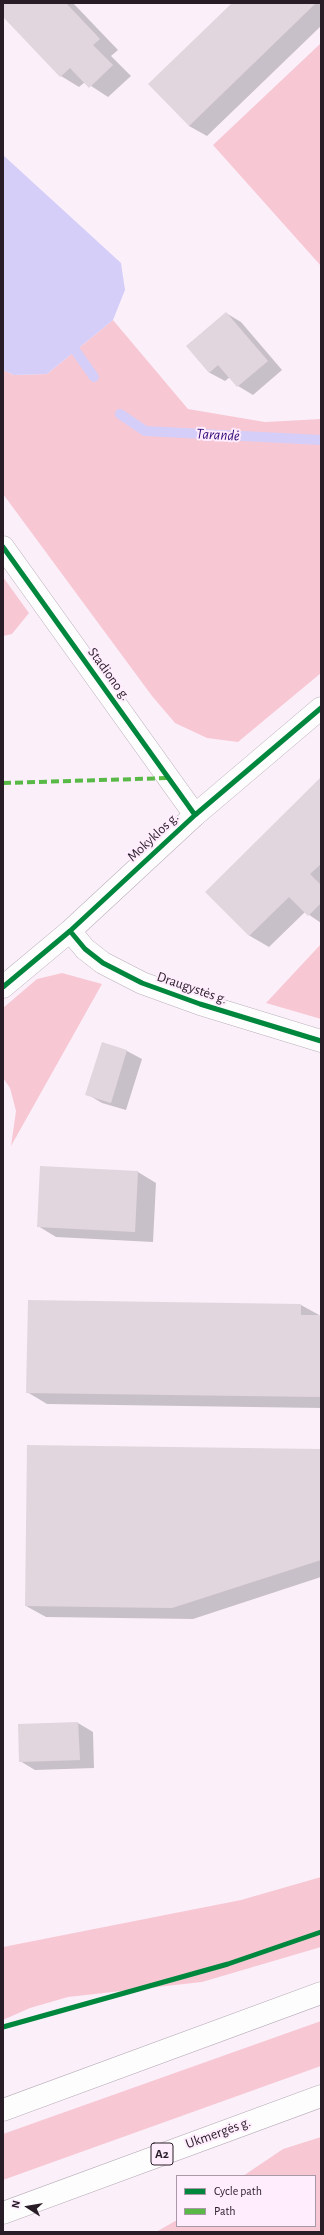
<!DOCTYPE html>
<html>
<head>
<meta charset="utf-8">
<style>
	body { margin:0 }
	#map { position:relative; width:324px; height:2235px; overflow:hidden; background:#fbf0fa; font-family:"Alegreya Sans",sans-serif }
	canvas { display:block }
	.frame { position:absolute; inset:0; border:4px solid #281d27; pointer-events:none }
	.legend { position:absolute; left:176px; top:2175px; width:140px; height:52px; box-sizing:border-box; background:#ffecfd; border:1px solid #a999a7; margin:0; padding:5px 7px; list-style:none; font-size:12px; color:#281d27 }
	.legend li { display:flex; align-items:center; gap:8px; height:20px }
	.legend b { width:20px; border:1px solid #a999a7 }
	.north { position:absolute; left:8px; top:2187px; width:40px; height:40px; -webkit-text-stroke:3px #ffecfd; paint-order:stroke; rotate:282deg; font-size:11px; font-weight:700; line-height:16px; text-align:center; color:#281d27 }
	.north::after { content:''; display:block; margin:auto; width:14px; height:18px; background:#281d27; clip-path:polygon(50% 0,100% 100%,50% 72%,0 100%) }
</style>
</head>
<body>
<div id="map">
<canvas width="324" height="2235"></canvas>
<div class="frame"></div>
<ul class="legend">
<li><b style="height:5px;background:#00873e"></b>Cycle path</li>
<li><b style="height:5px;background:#58b947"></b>Path</li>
</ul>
<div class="north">N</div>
</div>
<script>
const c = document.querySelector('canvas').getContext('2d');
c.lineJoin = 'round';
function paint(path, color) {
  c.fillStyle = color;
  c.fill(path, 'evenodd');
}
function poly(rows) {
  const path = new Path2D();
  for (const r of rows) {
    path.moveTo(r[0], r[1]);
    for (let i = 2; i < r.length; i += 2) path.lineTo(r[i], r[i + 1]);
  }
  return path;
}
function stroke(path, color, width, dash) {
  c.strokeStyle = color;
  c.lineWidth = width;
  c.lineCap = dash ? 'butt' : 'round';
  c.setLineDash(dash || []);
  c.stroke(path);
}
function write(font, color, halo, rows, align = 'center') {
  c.font = font + ' "Alegreya Sans",sans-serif';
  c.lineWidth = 4;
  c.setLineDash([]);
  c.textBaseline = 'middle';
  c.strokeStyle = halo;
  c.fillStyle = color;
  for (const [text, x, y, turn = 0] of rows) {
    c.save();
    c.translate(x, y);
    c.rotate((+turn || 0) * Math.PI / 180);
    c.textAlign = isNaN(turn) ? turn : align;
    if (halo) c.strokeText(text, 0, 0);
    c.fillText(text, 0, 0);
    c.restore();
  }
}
paint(poly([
	[321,43,321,266,213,145],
	[113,320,188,409,265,422,321,419,321,673,238,742,207,738,175,723,152,696,3,494,3,370,14,375,47,374],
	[3,577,29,613,12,634,3,636],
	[321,944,321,1019,266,1003],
	[62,973,102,984,11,1146,16,1111,10,1088,3,1078,3,1008,37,979],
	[321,1877,321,1947,202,1982,68,1997,30,2008,3,2020,3,1947,241,1900],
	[321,2021,321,2066,3,2180,3,2134],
	[321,2137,321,2232,156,2232,177,2220,177,2226,315,2226,315,2176,243,2176,283,2149]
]), '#f7c8d4');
paint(poly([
	[3,155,121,263,125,290,113,320,47,374,14,375,3,370]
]), '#d4cef8');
paint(poly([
	[3,3,73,3,118,50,111,56,131,76,108,97,85,82,79,87,61,76,3,16],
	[233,3,321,3,321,26,207,136,189,126],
	[226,313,241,322,282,370,253,395,238,386,230,377,225,381,210,373,187,346],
	[321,778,321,923,305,912,269,947,250,936,206,892],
	[102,1043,127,1051,142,1059,126,1110,102,1103,87,1094],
	[138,1172,156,1183,153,1242,56,1237,38,1226],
	[301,1305,321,1316,321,1408,47,1404,27,1392],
	[321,1450,321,1577,193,1619,46,1617,26,1606],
	[78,1723,93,1732,94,1768,35,1770,20,1761,19,1725]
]), '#0003');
stroke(poly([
	[68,340,94,377],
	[120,414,145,431,321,440]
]), '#d4cef8', 10);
paint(poly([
	[3,3,66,3,100,39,93,45,113,65,89,88,70,68,60,77,3,17],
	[232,3,316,3,189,126,148,84],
	[226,312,268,361,237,387,218,365,209,373,186,346],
	[321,777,321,864,310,874,321,885,321,903,308,916,289,897,249,936,205,892],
	[102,1042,127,1050,111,1103,85,1095],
	[40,1166,138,1171,135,1232,37,1227],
	[28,1300,301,1304,301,1315,321,1315,321,1397,26,1393],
	[27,1445,321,1449,321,1560,172,1608,25,1606],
	[78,1722,80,1760,19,1762,18,1724]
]), '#e2d6de');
const minor = poly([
	[3,547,195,815,321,708]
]);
const tertiary = poly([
	[70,931,85,949,103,963,142,983,200,1004,321,1041],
	[3,987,70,931,195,815]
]);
const trunk = poly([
	[3,2110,321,1993],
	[3,2213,321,2096]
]);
stroke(minor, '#b9afb9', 23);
stroke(tertiary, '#b9afb9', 23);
stroke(trunk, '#b9afb9', 23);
stroke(minor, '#fefdfe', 22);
stroke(tertiary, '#fefdfe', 22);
stroke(trunk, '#fefdfe', 22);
stroke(poly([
	[3,783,169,778]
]), '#58b947', 4, [8, 4]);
stroke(poly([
	[3,547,195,815],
	[70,931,85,949,103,963,142,983,200,1004,321,1041],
	[3,987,70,931,195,815,321,708],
	[3,2027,228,1964,321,1932]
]), '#00873e', 5);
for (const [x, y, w] of [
	[162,2154,22]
]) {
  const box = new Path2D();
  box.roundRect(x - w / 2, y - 11, w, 22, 3);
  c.fillStyle = '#ffecfd';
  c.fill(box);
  stroke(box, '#281d27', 1);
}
write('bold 13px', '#281d27', null, [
	["A2",162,2154]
]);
write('14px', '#281d27', '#ffecfd', [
	["Stadiono g.",109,674,54],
	["Mokyklos g.",153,837,-43],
	["Draugystės g.",192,988,19],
	["Ukmergės g.",218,2133,-20]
]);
write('italic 15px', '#300c77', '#ffecfd', [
	["Tarandė",218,435,3]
]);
</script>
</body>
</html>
